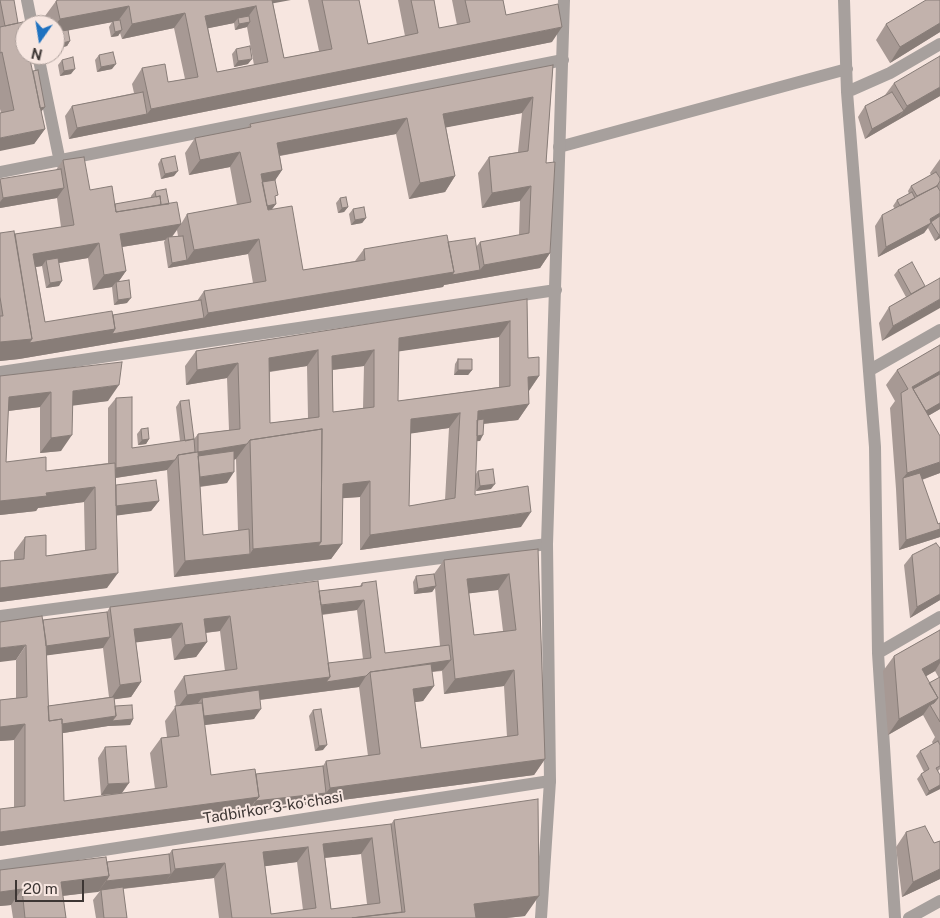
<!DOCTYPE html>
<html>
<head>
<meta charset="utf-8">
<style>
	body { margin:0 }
	#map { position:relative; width:940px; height:918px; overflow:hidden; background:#f7e6e0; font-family:"Public Sans",sans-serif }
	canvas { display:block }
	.north { position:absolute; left:15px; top:15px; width:50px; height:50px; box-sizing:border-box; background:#f7e6e0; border:1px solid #ada09b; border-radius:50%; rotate:193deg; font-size:14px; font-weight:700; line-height:20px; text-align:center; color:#3d3634 }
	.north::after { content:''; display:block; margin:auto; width:18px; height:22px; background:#1f72c0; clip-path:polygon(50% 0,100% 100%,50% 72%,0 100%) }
	.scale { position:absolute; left:15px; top:880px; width:69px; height:22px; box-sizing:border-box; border:2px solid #3d3634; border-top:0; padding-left:6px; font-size:15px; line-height:18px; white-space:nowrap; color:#3d3634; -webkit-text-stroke:4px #f7e6e0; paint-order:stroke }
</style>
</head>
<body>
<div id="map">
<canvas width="940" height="918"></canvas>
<div class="north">N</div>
<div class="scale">20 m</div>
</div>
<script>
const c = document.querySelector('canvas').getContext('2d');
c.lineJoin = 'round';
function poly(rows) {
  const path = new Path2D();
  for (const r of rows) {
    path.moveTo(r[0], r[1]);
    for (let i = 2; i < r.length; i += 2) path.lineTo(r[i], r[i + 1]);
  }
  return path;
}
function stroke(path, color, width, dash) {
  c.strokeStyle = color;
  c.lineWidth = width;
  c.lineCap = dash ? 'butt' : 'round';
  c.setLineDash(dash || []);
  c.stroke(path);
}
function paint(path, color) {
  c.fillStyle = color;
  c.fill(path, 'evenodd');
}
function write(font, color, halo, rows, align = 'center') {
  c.font = font + ' "Public Sans",sans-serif';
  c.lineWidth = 4;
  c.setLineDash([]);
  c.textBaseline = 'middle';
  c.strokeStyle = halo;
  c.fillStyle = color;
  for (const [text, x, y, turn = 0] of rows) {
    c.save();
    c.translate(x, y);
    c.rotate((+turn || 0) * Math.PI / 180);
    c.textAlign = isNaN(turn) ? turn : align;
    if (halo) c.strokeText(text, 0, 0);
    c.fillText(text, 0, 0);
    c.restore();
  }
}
stroke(poly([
	[27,0,32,25],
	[844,0,847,92,875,447,878,653,895,918],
	[38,55,60,162],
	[847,92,890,73,940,44],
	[559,147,847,69],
	[0,172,563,60],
	[870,370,940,330],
	[0,372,556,290],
	[0,616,547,544],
	[878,653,940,617],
	[0,866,550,781],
	[909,918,940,901]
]), '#a7a09d', 12);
stroke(poly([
	[541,918,550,781,547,544,564,0]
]), '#a7a09d', 12);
paint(poly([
	[0,0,18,23,41,112,45,129,34,144,1,113,0,109],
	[308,0,359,0,368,44,405,36,398,0,434,0,439,28,457,25,452,0,503,0,506,15,552,42,69,139,65,116,72,106,134,93,132,84,142,68,168,82,185,79,174,28,122,39,120,33,118,36,111,37,109,27,112,22,68,30,70,41,67,46,55,49,55,34,56,33,55,33,55,25,47,25,45,16,56,1,273,3,284,58,319,51],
	[234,23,235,30,247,27,254,65,217,72,208,28],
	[940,0,940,32,890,63,876,40,886,24],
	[236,49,248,64,234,67,232,54],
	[99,55,112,69,97,72,95,60],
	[62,60,71,74,60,76,58,65],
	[553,65,546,163,550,253,540,268,444,285,443,287,19,359,0,361,0,233,15,234,61,227,57,198,0,208,0,180,56,170,63,160,90,190,115,204,151,198,151,196,155,191,169,204,181,224,187,214,237,205,230,167,189,175,185,153,195,138,247,128,250,124],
	[522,113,518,152,489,157,478,173,482,208,520,201,519,235,480,242,476,247,448,242,364,249,355,261,303,270,268,210,272,209,276,204,275,199,275,180,282,170,280,156,396,134,409,199,445,192,455,176,446,127],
	[177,230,178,236,172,237],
	[165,240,164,242,168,268,248,254,253,283,204,291,197,301,113,315,45,322,36,267,42,266,46,288,59,286,59,263,88,258,93,290,112,287,114,305,127,303,119,281,126,271,122,247],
	[894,83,940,96,865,139,858,117,865,106,885,95],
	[161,159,174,176,161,179,158,164],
	[940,159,940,238,935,241,928,228,924,233,878,257,875,226,882,215,895,209,893,206,897,200,909,194,908,191,911,186,931,175,930,173],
	[340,198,348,207,344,212,338,213,336,203],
	[353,209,366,218,362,223,351,225,349,214],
	[898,270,924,287,882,341,879,323,889,307,906,297,894,275],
	[527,299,528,358,539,376,529,391,529,404,518,420,484,424,480,441,477,441,475,475,478,471,491,489,476,491,475,480,475,495,521,527,360,550,360,497,342,498,342,544,331,559,174,577,167,470,116,478,116,485,159,501,151,511,117,515,107,588,0,602,0,561,14,560,14,552,25,537,46,556,85,550,84,502,38,508,36,511,0,515,0,376,108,401,73,405,61,451,40,453,40,407,8,411,6,462,46,471,108,463,108,408,116,398,132,448,180,441,176,407,180,401,194,439,198,434,229,430,227,378,186,385,185,366,196,351],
	[499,337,499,387,398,401,398,351],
	[307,366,308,418,270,423,270,372],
	[364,366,363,408,333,412,333,370],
	[449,428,445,500,409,506,411,433],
	[236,459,238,531,203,535,200,487,227,483,234,460],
	[940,345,940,409,928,416,940,473,922,480,938,524,940,523,940,537,899,550,896,489,890,408,895,401,886,385,897,370],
	[458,359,472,370,468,375,454,375,455,364],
	[141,429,149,439,146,444,138,445,137,434],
	[538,549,545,759,534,775,319,803,248,812,0,846,14,807,14,740,0,741,0,700,16,698,16,660,43,620,107,612,110,607,319,591,360,586,362,583,385,653,440,646,435,588,432,592,414,594,413,582,416,576,434,574,444,560],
	[498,590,503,631,474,635,469,593],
	[357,610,363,659,328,663,322,615],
	[220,631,225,671,184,676,174,691,176,706,165,721,167,737,161,738,150,753,155,789,122,793,105,747,98,758,101,795,118,794,64,801,63,733,108,726,130,725,133,719,115,706,114,699,131,697,141,682,136,642,171,638,174,660,196,657,207,642,206,633],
	[103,648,109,697,48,706,46,655],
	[442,671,444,694,504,686,507,737,421,748,415,702,423,701,434,686,432,672],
	[359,687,368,756,326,761,323,766,256,774,211,775,204,725,254,719,260,700],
	[912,555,940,600,910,618,904,565],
	[940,630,940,769,938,771,940,789,926,796,917,779,921,774,924,772,916,756,920,751,933,744,932,742,935,737,923,715,888,735,883,671,894,656],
	[935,671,939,678,929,683,926,676],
	[313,710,323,750,315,751,309,716],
	[394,820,525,916,506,918,219,918,214,878,123,889,127,918,96,918,93,900,100,891,63,896,66,918,13,918,11,905,0,906,0,870,107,862,169,854,172,850,391,824],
	[361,854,367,904,331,909,325,858],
	[297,862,303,910,271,914,265,866],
	[906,832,934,843,940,841,940,879,902,897,896,847]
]), '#a79994');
paint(poly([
	[267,0,291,0,264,5],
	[129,6,118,21,55,33,55,25,60,19],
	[256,6,245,21,238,18,234,23,195,31,205,16],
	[185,13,174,28,122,39,132,24],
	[250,22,247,27,235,30,239,24],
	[940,23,940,32,890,63,900,47],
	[562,27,552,42,69,139,77,128,147,114,151,109],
	[122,30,118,36,111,37,115,32],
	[70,41,67,46,55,49,59,44],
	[252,59,248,64,234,67,238,61],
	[116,64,112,69,97,72,101,67],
	[75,69,71,74,60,76,64,71],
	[940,87,940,96,896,121,907,106],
	[533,97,522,113,433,130,443,114],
	[45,107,41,112,32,109],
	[904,111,896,121,865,139,872,129],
	[407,118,396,134,267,158,277,143],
	[45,129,34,144,0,151,0,138],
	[240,152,230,167,189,175,200,160],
	[282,170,272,185,258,187,261,174],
	[178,171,174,176,161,179,165,174],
	[455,176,445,192,409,199,420,183],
	[531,186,520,201,482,208,492,193],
	[64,188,57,198,0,208,0,202,3,198],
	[276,204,272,209,261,212,265,206],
	[348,207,344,212,338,213,342,208],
	[940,213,940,220,931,223,924,233,878,257,886,247],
	[366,218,362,223,351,225,355,220],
	[181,224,170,239,168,237,165,240,109,249,120,234],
	[939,235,940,235,940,238,935,241],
	[259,239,248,254,168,268,172,263,187,260,194,250],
	[99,243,88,258,47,265,46,260,42,266,22,269,33,254],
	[550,253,540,268,444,285,443,287,19,359,0,361,0,342,204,318,208,313,454,272,480,270,484,265],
	[126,271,116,285,116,282,112,287,93,290,104,275],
	[62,281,59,286,46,288,50,283],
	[131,298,127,303,114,305,118,300],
	[940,299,940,308,882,341,893,326],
	[510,321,499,337,388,353,399,338],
	[318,350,307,366,259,373,269,358],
	[374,350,364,366,322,371,332,356],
	[238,363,227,378,186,385,197,370],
	[458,370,472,370,468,375,454,375],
	[940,371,940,380,909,392,901,402,912,387],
	[539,376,528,392,528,377],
	[119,385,108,401,63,407,73,391],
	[51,392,40,407,0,412,9,397],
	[940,403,940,409,914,424,921,413],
	[529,404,518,420,471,425,478,411],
	[460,413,449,428,401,435,411,419],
	[72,435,61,451,40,453,51,438],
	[483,435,480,441,466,442,470,437],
	[149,439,146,444,138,445,142,440],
	[247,444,236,459,195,466,198,452],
	[175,460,167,470,108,479,116,468],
	[940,462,940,473,904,486,903,478,907,473],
	[234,472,227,483,188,488,196,478],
	[370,481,360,497,332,499,343,484],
	[495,484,491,489,476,491,480,486],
	[95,487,84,502,38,508,36,511,0,515,0,501,46,493],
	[159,501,151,511,106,517,113,506],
	[531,512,521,527,360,550,370,535],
	[940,529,940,537,899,550,906,540],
	[321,542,342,544,331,559,174,577,185,561,250,554,253,549],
	[118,573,107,588,0,602,0,588],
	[509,574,498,590,456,595,467,579],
	[436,586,432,592,414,594,418,589],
	[940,594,940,600,910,618,917,607],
	[364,600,357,610,309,616,317,606],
	[230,616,220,631,194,634,204,619],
	[182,623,171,638,124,644,134,629],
	[110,637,103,648,35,657,42,646],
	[207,642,196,657,174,660,185,645],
	[26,645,16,660,0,662,0,648],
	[940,659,940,663,935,671,911,685,922,669],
	[451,660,443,670,424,673,427,663],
	[514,670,504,686,444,694,455,679],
	[366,676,359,687,203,707,202,698,194,708,176,710,187,695,330,677],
	[141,682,131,697,110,700,120,685],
	[434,686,423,701,402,704,413,689],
	[940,697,931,707,930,705,923,715,888,735,899,719],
	[261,709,254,719,197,726,204,716],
	[116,716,133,719,130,725,108,726,38,737,45,726],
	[25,724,14,740,0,741,0,727],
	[327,745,323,750,315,751,319,746],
	[545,759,534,775,319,803,248,812,255,801,326,793,330,788],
	[129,783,122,793,101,795,108,784],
	[940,785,940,789,926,796,929,791],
	[259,797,248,812,0,846,0,832],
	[372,838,361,854,313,859,323,844],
	[308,847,297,862,252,868,263,852],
	[225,863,214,878,164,884,175,869],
	[940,869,940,879,902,897,913,882],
	[171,874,164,884,101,891,101,890,100,891,98,892,106,881],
	[109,876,98,892,51,897,61,882],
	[22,889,11,905,0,906,0,892],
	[539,896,525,916,506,918,464,918,474,904]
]), '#887d78');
const building = poly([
	[0,0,14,0,18,23,5,26,0,0],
	[58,0,272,0,284,58,332,49,322,0,359,0,368,44,418,33,411,0,434,0,439,28,470,22,465,0,503,0,506,15,558,4,562,27,151,109,142,68,165,64,168,82,198,77,185,13,132,24,129,6,60,19,56,1,58,0],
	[256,6,268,62,217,72,205,16,256,6],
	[926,0,940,0,940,23,900,47,886,24,926,0],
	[249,16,250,22,239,24,238,18,249,16],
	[120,20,122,30,115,32,113,21,120,20],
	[23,22,25,34,25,55,29,55,45,129,0,138,0,113,14,110,2,52,0,53,0,27,23,22],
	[68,30,70,41,59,44,56,32,68,30],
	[250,46,252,59,238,61,236,49,250,46],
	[113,52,116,64,101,67,99,55,113,52],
	[940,56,940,87,907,106,894,83,940,56],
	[73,57,75,69,64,71,62,60,73,57],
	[553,65,546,163,555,162,550,253,484,265,480,242,529,233,531,186,492,193,489,157,528,151,533,97,443,114,455,176,420,183,407,118,277,143,282,170,261,174,268,210,292,206,303,270,365,260,364,249,447,235,454,272,208,313,204,291,266,281,259,239,194,250,187,214,251,202,240,152,200,160,195,138,251,127,250,124,553,65],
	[38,70,45,107,40,108,33,71,38,70],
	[143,92,147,114,77,128,72,106,143,92],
	[892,92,904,111,872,129,865,106,892,92],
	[175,156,178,171,165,174,161,159,175,156],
	[84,157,90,190,112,186,116,212,177,202,181,224,120,234,126,271,104,275,99,243,33,254,45,322,112,311,115,329,29,343,32,339,15,234,74,225,63,160,84,157],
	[61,169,64,188,3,198,0,179,61,169],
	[936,172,940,178,940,181,937,186,917,196,911,186,936,172],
	[275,180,278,195,275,196,276,204,267,206,262,182,275,180],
	[937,186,940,191,940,213,930,219,931,223,886,247,882,215,937,186],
	[166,189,169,204,161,205,160,196,156,197,155,191,166,189],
	[912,192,915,198,900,206,897,200,912,192],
	[160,196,161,205,116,212,115,204,160,196],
	[346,197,348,207,342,208,340,198,346,197],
	[364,207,366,218,355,220,353,209,364,207],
	[940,216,940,235,939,235,931,222,940,216],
	[14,231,32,339,0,342,0,316,3,316,0,297,0,233,14,231],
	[183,236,187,260,172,263,168,237,183,236],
	[475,238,480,270,452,275,454,272,448,242,475,238],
	[58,258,62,281,50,283,46,260,58,258],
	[912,262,925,286,911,294,898,270,912,262],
	[940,278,940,299,893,326,889,307,940,278],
	[129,280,131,298,118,300,116,282,129,280],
	[527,299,528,358,539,357,539,376,528,377,529,404,478,411,475,495,528,486,531,512,370,535,370,481,343,484,342,544,318,546,321,542,322,429,250,440,247,444,198,452,198,434,240,429,238,363,197,370,196,351,527,299],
	[510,321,510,386,398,401,399,338,510,321],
	[318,350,319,417,270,423,269,358,318,350],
	[374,350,374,407,333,412,332,356,374,350],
	[460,413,455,498,409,506,411,419,460,413],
	[201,300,204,318,112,334,115,329,113,315,201,300],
	[940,345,940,371,912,387,940,436,940,462,907,473,901,393,908,389,897,370,940,345],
	[458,359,472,359,472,370,458,370,458,359],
	[122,362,119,385,73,391,72,435,51,438,51,392,9,397,6,462,46,457,46,471,115,463,118,573,0,588,0,561,24,559,25,537,46,535,46,556,96,549,95,487,46,493,47,496,0,501,0,376,122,362],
	[940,374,940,403,926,411,913,389,940,374],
	[132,397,132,448,194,439,195,452,178,455,175,460,116,468,116,398,132,397],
	[189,400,194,439,185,441,180,401,189,400],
	[484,419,483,435,477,436,477,420,484,419],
	[148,428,149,439,142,440,141,429,148,428],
	[322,429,321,542,253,549,250,440,322,429],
	[234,451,234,472,200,477,198,456,234,451],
	[198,452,203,535,249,529,250,554,185,561,178,455,198,452],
	[493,469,495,484,480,486,478,471,493,469],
	[920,473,938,524,940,523,940,529,906,540,903,478,920,473],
	[156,480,159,501,116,506,116,485,156,480],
	[936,543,940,548,940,594,917,607,912,555,936,543],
	[538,549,545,759,330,788,326,761,380,754,370,672,431,664,434,686,413,689,421,748,518,735,514,670,455,679,444,560,538,549],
	[509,574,516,630,474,635,467,579,509,574],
	[434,574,436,586,418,589,416,576,434,574],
	[318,581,330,677,187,695,184,676,237,669,230,616,204,619,207,642,185,645,182,623,134,629,141,682,120,685,110,607,318,581],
	[376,581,385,653,449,645,451,660,370,672,366,676,326,682,330,677,328,663,371,658,364,600,321,605,319,591,362,586,362,583,376,581],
	[107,612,110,637,46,646,43,620,107,612],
	[42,616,46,641,49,721,62,719,64,801,167,787,161,738,179,736,175,706,202,703,211,775,255,769,259,797,0,832,0,809,25,806,25,724,0,727,0,700,27,697,26,645,0,648,0,622,42,616],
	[940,630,940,659,922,669,938,698,899,719,894,656,940,630],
	[940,677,940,722,930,705,934,703,938,698,929,683,940,677],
	[259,690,261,709,204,716,202,698,259,690],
	[114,697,116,716,62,724,62,719,49,721,48,706,114,697],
	[132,705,133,719,112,721,116,716,115,706,132,705],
	[321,709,327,745,319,746,313,710,321,709],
	[938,741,940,745,940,766,936,768,940,775,940,785,929,791,921,774,929,769,920,751,938,741],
	[126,746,129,783,108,784,105,747,126,746],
	[323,766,326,793,255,801,259,797,256,774,323,766],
	[538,799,539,896,474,904,476,918,352,918,405,912,394,820,538,799],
	[391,824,402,912,351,918,232,918,225,863,175,869,172,850,391,824],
	[372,838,380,903,331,909,323,844,372,838],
	[308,847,316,908,271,914,263,852,308,847],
	[925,826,934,843,940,841,940,869,913,882,906,832,925,826],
	[169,854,171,874,106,881,109,876,107,862,169,854],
	[106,857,109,876,61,882,66,918,25,918,22,889,0,892,0,870,106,857],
	[123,887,127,918,104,918,101,890,123,887]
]);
paint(building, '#c2b2ac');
stroke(building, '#887d78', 1);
write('15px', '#3d3634', '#f7e6e0', [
	["Tadbirkor 3-koʻchasi",273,808,-9]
]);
</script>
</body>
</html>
